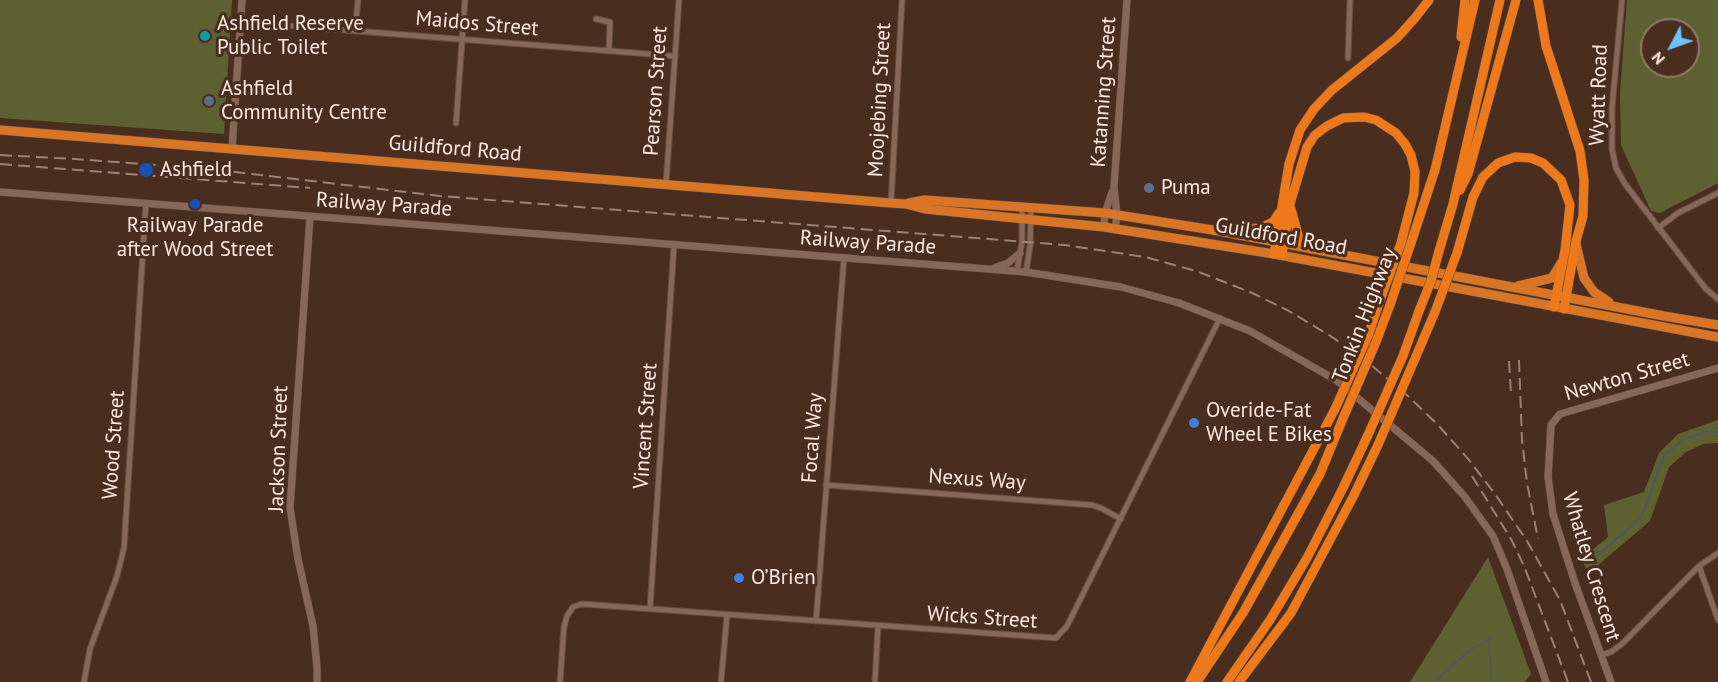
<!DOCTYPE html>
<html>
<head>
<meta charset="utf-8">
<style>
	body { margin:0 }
	#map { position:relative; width:1718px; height:682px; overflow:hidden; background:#492e20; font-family:"PT Sans",sans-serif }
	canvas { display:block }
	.north { position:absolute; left:1640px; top:18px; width:60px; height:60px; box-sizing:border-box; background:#492e20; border:2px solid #90786c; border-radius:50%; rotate:229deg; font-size:16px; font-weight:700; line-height:24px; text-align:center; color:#fbe8df }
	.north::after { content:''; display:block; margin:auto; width:21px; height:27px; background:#70c1f4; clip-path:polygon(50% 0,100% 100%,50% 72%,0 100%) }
</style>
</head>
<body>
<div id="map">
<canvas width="1718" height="682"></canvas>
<div class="north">N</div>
</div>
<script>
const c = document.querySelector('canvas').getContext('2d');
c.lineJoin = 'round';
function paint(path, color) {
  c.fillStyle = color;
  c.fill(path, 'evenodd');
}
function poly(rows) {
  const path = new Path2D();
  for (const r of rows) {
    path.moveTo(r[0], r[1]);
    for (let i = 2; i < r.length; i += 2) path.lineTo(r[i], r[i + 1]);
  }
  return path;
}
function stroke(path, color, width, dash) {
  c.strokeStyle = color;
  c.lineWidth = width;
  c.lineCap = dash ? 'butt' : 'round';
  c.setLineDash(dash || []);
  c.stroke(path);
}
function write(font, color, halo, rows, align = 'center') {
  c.font = font + ' "PT Sans",sans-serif';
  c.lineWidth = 6;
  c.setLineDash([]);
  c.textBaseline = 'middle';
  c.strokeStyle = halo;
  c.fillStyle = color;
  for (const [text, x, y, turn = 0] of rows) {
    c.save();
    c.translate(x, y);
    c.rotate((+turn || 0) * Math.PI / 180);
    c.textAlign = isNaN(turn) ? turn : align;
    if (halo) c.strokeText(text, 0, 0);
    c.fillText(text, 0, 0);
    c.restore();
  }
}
paint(poly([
	[0,0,232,0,224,134,0,118],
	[1627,0,1718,0,1718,183,1660,213,1651,211,1621,145,1620,93],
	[1652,30,1688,30,1688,66,1652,66],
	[1718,420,1718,443,1703,444,1686,452,1669,467,1650,521,1590,572,1580,560,1608,537,1604,505,1644,492,1659,453,1678,434],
	[1488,557,1531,674,1525,682,1410,682]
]), '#5d6031');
stroke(poly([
	[1588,563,1641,518,1664,456,1684,439,1706,432,1718,432],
	[1491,638,1489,644,1492,682],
	[1434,682,1470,650,1491,638]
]), '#4d595e', 2);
const minor = poly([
	[1622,0,1612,108,1612,149,1616,168,1625,184,1706,289,1718,299],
	[596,19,610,22,609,51],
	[241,22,674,56],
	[355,31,358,0],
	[1348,58,1350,0],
	[456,123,465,0],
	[666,184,679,0],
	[891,203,902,0],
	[1658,228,1678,213,1718,193],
	[1017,271,1022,242,1022,206],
	[1026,272,1030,246,1031,207],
	[826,485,1092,505,1103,509,1121,519],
	[1699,566,1718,620],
	[650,609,674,245],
	[816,621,844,258],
	[1601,655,1611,652,1623,643,1699,566,1718,553],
	[84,682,90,649,117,576,124,548,146,203],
	[560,682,564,627,567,616,573,607,582,604,1056,638,1067,626,1220,318],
	[721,682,727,615],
	[875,682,878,626]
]);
const tertiary = poly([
	[232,149,242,0],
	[0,192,1026,272,1121,287,1179,303,1250,331,1336,380,1433,461,1465,497,1493,536,1507,569,1546,682],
	[310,216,290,508,298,559,313,626,317,667,317,682],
	[1104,227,1105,213,1112,192],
	[1115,229,1117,215,1114,187,1127,0],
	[994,268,1008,263,1020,253],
	[1611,682,1575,583,1553,514,1548,477,1551,425,1560,414,1718,368]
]);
const trunk = poly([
	[0,130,891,203,906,204,925,209,1104,227,1274,254,1718,337],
	[909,203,925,200,1105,213,1213,230,1664,316,1718,325],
	[1576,244,1584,278,1594,292,1609,302],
	[1518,286,1552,278,1561,263]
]);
const motorway = poly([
	[1538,0,1546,46,1580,151,1584,180,1583,216,1576,241,1564,309],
	[1461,37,1465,0],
	[1460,190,1468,174,1516,0],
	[1291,209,1298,235,1302,243,1312,249],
	[1213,230,1260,228,1273,222,1279,213],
	[1411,243,1435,170,1475,0],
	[1439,251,1453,204,1500,0],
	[1457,253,1473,197,1483,177,1498,163,1515,157,1531,158,1543,163,1561,180,1570,205,1565,250,1554,307],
	[1274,254,1289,164,1300,130,1314,109,1332,90,1397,38,1415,18,1429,0],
	[1282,255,1290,204,1307,147,1315,135,1327,126,1343,118,1364,117,1376,120,1396,133,1405,144,1411,155,1415,172,1414,193,1401,243],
	[1368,336,1379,303],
	[1376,342,1390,305],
	[1403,356,1419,311],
	[1414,361,1435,312],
	[1190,682,1335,409],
	[1197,682,1243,613,1298,514,1320,474,1344,416],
	[1227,682,1270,620,1307,558,1343,488,1368,435],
	[1239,682,1291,613,1353,497,1378,445]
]);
stroke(minor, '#634c40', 7);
stroke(tertiary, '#634c40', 8);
stroke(trunk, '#634c40', 10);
stroke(motorway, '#634c40', 10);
stroke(minor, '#866758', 5);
stroke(tertiary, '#866758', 7);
stroke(trunk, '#d87626', 9);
stroke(motorway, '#ed791a', 9);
stroke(poly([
	[0,155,75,159,209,169,440,196,1065,245,1145,257,1196,271,1250,292,1287,310,1329,335,1365,360,1408,396,1438,425,1469,460,1495,494,1527,541,1560,600,1591,682],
	[0,164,310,188],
	[1519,360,1522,440,1527,483,1538,539],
	[1509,361,1511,395],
	[1472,476,1511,539,1524,566,1568,682]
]), '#998276', 2, [12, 6]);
const motorwayBridge = poly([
	[1379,303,1401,243],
	[1390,305,1411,243],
	[1419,311,1431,281,1439,251],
	[1435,312,1457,253],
	[1335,409,1368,336],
	[1344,416,1376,342],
	[1368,435,1403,356],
	[1378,445,1414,361]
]);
stroke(motorwayBridge, '#634c40', 10, []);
stroke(motorwayBridge, '#ed791a', 9);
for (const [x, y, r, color] of [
	[205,36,6,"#0f9aa8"],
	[209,101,6,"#5c6f8a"],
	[146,170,8,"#1a4fb4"],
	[1149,188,6,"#5c6f8a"],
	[195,204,6,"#1a4fb4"],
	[1194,423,6,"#3f7fe0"],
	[739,578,6,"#3f7fe0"]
]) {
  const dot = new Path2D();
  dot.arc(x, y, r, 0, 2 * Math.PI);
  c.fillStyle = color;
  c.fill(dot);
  stroke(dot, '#492e20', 2);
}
write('21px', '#fbe8df', '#492e20', [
	["Ashfield Reserve",217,24],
	["Public Toilet",217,48],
	["Ashfield",221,89],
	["Community Centre",221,113],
	["Ashfield",160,170],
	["Puma",1161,188],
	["Railway Parade",195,226,"center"],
	["after Wood Street",195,250,"center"],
	["Overide-Fat",1206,411],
	["Wheel E Bikes",1206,435],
	["O’Brien",751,578]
], 'left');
write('21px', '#fbe8df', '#492e20', [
	["Maidos Street",477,24,5],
	["Pearson Street",656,91,-86],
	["Katanning Street",1104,92,-86],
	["Wyatt Road",1599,95,-88],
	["Moojebing Street",880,100,-87],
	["Guildford Road",455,149,5],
	["Railway Parade",384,205,4],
	["Guildford Road",1281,237,10],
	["Railway Parade",868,243,4],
	["Tonkin Highway",1365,315,-69],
	["Newton Street",1627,377,-16],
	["Vincent Street",646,426,-86],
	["Focal Way",813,438,-86],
	["Wood Street",114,445,-86],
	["Jackson Street",279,449,-88],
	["Nexus Way",977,480,4],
	["Whatley Crescent",1591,567,73],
	["Wicks Street",982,618,4]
]);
</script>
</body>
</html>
